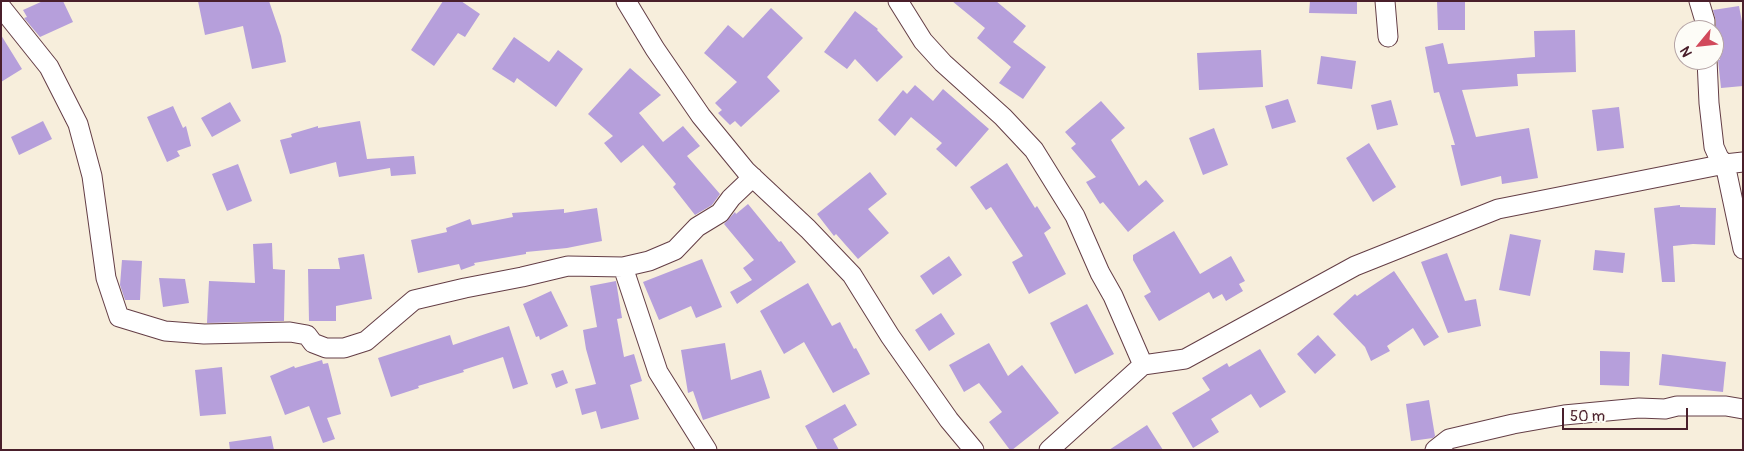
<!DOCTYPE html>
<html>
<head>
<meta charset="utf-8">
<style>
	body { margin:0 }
	#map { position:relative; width:1744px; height:451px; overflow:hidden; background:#f7eedc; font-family:Pangolin,sans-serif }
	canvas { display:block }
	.frame { position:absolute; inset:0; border:2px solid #4a1f2b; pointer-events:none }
	.north { position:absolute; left:1674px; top:20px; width:50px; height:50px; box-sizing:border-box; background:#fdfcf7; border:1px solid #b5a4a5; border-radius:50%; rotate:242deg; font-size:14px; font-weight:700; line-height:20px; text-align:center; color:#4a1f2b }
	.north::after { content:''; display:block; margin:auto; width:18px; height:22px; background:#d1495b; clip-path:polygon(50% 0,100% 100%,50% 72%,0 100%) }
	.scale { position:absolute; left:1562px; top:408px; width:126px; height:22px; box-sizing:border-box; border:2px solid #4a1f2b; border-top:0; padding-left:6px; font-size:15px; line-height:18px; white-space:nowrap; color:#4a1f2b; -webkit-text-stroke:4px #fdfcf7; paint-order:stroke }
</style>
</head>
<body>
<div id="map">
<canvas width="1744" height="451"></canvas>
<div class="frame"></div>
<div class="north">N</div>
<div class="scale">50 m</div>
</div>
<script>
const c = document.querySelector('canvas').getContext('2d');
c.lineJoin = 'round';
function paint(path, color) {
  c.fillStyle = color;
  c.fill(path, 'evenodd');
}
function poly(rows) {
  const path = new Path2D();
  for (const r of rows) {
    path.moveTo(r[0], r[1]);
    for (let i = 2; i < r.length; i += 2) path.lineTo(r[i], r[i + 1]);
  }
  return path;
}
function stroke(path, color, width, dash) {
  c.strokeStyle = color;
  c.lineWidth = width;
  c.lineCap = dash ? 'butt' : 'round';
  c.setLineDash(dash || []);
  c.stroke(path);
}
paint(poly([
	[43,1,63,1,73,22,40,37,24,18,27,17,23,10],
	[198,1,269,1,281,36,286,62,252,69,243,26,205,35],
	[443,1,461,1,480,14,465,37,458,33,434,66,411,50],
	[952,1,996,1,1026,26,1013,42,1046,67,1023,99,999,83,1011,67,977,38,985,28],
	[1310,1,1357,1,1357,14,1309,13],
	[1437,1,1465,1,1465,30,1438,30],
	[1739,6,1743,27,1743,86,1721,88,1718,60,1720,60,1715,34,1716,21,1713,10],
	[771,8,803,38,767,77,780,91,741,127,735,121,730,125,718,113,722,110,715,103,737,82,704,53,728,25,743,38],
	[855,11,878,29,877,30,903,57,877,82,855,59,847,69,824,52],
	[1575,30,1576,72,1517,74,1518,86,1462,90,1476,137,1529,128,1538,178,1502,184,1501,176,1461,186,1451,145,1455,145,1439,92,1434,93,1425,47,1443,43,1448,64,1535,57,1534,31],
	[1,35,22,69,1,82],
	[514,37,549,62,558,50,583,69,556,107,517,78,514,83,492,69],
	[1261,50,1263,87,1199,90,1197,53],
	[1321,56,1356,61,1352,89,1317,84],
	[630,68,661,95,639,113,663,142,683,126,700,146,687,156,720,194,712,205,695,215,673,187,676,184,643,145,621,163,604,143,613,136,588,114],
	[915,85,933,101,943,89,989,129,956,167,936,149,942,143,911,117,895,136,878,120,903,90,907,94],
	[1288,99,1296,122,1272,129,1265,106],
	[1391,100,1398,125,1377,130,1371,105],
	[1101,101,1125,128,1111,140,1139,186,1146,180,1164,201,1128,232,1103,202,1100,204,1086,182,1096,177,1071,148,1076,144,1065,132],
	[230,102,241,121,212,137,201,118],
	[173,106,183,128,186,126,191,146,177,151,180,156,167,162,147,117],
	[1619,107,1624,148,1597,151,1592,110],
	[43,121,52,139,19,155,11,137],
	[360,121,367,159,414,156,416,174,391,176,390,168,339,177,336,162,290,174,280,140,292,137,291,134,318,126,318,128],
	[1214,128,1228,165,1203,175,1189,138],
	[1369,143,1396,187,1373,202,1346,158],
	[1007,163,1035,208,1037,206,1051,228,1044,233,1066,274,1029,294,1012,262,1023,256,991,207,986,210,970,187],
	[238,164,252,201,227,211,212,174],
	[870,172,887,194,868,209,889,233,858,259,836,234,834,236,817,214],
	[748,204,779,242,781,241,796,262,737,304,730,292,752,280,743,268,754,260,724,224,735,212,736,214],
	[1680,205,1680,207,1716,208,1715,245,1693,244,1673,246,1675,282,1662,282,1654,208],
	[597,208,602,241,567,248,526,252,526,254,474,263,475,265,461,270,459,264,418,273,411,240,447,232,446,228,470,219,472,225,513,217,512,213,564,209,564,213],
	[1174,231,1200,274,1231,256,1245,281,1239,284,1243,291,1226,301,1222,294,1213,299,1209,292,1159,321,1144,296,1151,292,1133,260,1133,255],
	[1510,234,1541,240,1530,296,1499,290],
	[272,243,273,269,285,270,284,321,207,323,209,281,255,283,253,244],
	[1595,250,1625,253,1623,273,1593,270],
	[1447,253,1465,301,1476,299,1481,326,1448,333,1421,262],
	[364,254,372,299,336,306,336,321,309,321,308,269,340,269,338,258],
	[949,256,962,275,933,295,920,276],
	[702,259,722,307,696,318,691,306,659,320,643,282],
	[122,260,142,261,140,300,125,300,120,285],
	[1394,271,1439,337,1424,346,1413,328,1387,346,1390,351,1371,361,1365,347,1333,314,1355,294,1357,296],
	[159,278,185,279,189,303,163,307],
	[616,281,622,318,617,319,624,357,634,354,642,381,630,385,639,419,601,429,596,411,582,415,575,389,596,384,586,349,583,330,597,327,590,286],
	[808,283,832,326,840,322,854,349,856,348,870,374,833,393,804,342,784,354,760,311],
	[551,291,568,326,540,340,539,336,536,337,523,304],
	[1087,304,1114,354,1075,374,1050,323],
	[941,313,955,334,929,351,915,330],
	[509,326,528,384,513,389,503,357,463,370,464,372,418,386,419,388,391,397,378,358,450,335,453,345],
	[1318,335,1336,355,1315,374,1297,354],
	[725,343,731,380,761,370,770,398,703,420,693,391,688,393,681,350],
	[989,343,1008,376,1022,365,1059,413,1012,450,1010,450,989,422,1002,412,979,383,964,392,949,365],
	[1260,349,1286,392,1260,408,1251,394,1211,419,1219,432,1193,448,1172,413,1210,390,1202,378,1227,363,1229,367],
	[1600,351,1630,352,1629,386,1600,385],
	[1662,354,1726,362,1723,392,1659,385],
	[322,360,323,364,328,363,341,414,327,418,335,439,323,443,309,406,285,415,270,376,294,366,295,368],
	[222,367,226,414,200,416,195,370],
	[563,370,568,383,556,388,551,374],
	[1429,400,1435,436,1433,438,1411,441,1406,404],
	[845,404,857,425,833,439,839,450,818,450,805,426],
	[1147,425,1163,450,1109,450],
	[271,436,274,450,230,450,229,442]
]), '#b69fdb');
const minor = poly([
	[626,1,655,49,701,116,746,171,808,229,852,275,890,336,949,420,974,450],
	[898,1,923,41,943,63,1003,117,1034,150,1075,216,1100,273,1113,296,1143,365,1185,359,1355,266,1498,209,1725,164,1743,162],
	[1385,1,1388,37],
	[1699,1,1705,21,1705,30],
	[1,7,49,67,78,124,92,176,106,278,119,317,165,331,204,334,290,332,307,335,313,343,326,348,344,348,366,341,414,300,465,288,522,277,568,266,623,267,649,261,675,250,697,227,720,213,731,198,753,177],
	[1707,60,1709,103,1714,147,1719,158,1725,164,1743,249],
	[623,267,658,372,707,450],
	[1049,450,1143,365],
	[1435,450,1449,439,1513,424,1564,415,1639,408,1665,409,1677,406,1726,406,1743,409]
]);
stroke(minor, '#643e46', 21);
stroke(minor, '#fff', 19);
</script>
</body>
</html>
